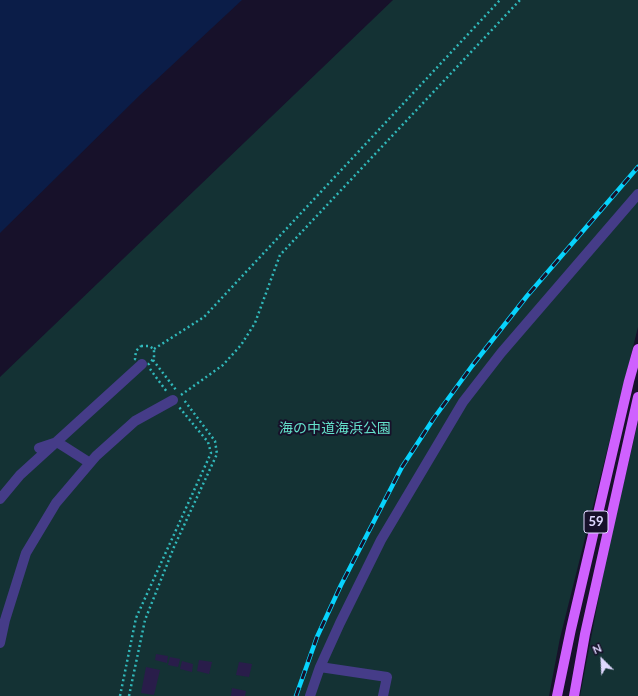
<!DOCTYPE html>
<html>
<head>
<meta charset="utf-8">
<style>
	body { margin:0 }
	#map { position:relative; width:638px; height:696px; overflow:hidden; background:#17112a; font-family:Lato,sans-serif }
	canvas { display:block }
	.north { position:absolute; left:582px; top:640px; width:40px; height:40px; -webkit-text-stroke:3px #17112a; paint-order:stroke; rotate:336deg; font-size:11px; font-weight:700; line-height:16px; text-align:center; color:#e0d9ff }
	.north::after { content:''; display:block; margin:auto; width:14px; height:18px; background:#e0d9ff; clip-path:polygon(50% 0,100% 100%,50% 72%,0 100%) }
</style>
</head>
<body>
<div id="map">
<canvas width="638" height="696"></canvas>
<div class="north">N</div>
</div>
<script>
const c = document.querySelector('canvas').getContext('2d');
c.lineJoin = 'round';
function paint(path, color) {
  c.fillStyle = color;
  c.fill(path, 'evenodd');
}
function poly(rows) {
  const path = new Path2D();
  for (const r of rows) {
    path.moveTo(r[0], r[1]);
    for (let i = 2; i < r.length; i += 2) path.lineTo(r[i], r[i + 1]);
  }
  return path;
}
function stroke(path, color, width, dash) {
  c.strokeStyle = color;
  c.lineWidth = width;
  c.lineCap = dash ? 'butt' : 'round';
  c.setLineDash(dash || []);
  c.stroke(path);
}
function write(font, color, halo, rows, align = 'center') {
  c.font = font + ' Lato,"Noto Sans JP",sans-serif';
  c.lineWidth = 4;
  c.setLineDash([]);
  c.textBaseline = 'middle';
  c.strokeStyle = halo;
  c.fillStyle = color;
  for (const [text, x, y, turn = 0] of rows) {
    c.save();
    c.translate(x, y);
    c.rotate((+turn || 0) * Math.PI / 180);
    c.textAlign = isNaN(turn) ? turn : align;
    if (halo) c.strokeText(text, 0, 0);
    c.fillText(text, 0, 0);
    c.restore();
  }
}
paint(poly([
	[393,0,638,0,638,327,560,638,549,696,0,696,0,377],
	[638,422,638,696,580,696,607,554]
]), '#143234');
paint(poly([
	[0,0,242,0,140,95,0,233]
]), '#0b1d48');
paint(poly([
	[156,654,168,656,167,663,155,660],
	[170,657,180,659,178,667,168,665],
	[199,660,212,662,209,674,197,671],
	[182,661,193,664,192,672,180,669],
	[239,662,252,664,249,677,236,675],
	[146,667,160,670,154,695,141,693],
	[232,688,246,691,245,696,231,696]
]), '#291d4a');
stroke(poly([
	[141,346,149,346,154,349,154,358,149,364,143,364,135,359,136,351,141,346],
	[154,349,204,317,500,0],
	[153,360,176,390],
	[150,369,167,392],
	[181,395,223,365,241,345,255,323,280,255,520,0],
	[120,696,136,618,211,453,208,442,179,407],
	[129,696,145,620,174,547,217,454,215,441,184,400]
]), '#31b9bb', 2.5, [2, 3]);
stroke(poly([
	[39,448,57,442,90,463],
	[0,499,20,475,142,364],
	[0,643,5,620,26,553,56,503,96,456,135,421,173,400],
	[320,667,387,677,383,696],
	[310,696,320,667,340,623,381,540,463,402,501,353,638,194]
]), '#453c88', 10);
stroke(poly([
	[557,696,571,629,629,381,638,349],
	[574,696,585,634,638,397]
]), '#cf61fe', 10);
const rail = poly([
	[296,696,317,637,341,585,402,467,434,418,472,366,527,296,638,167]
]);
stroke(rail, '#07d3fd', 4.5);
stroke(rail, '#17112a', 3, [9]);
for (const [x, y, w] of [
	[596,522,24]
]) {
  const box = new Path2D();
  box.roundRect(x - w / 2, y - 11, w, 22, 3);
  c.fillStyle = '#17112a';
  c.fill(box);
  stroke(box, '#e0d9ff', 1);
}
write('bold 13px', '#e0d9ff', null, [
	["59",596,522]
]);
write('14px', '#64e0ca', '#17112a', [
	["海の中道海浜公園",335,428]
]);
</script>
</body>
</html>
